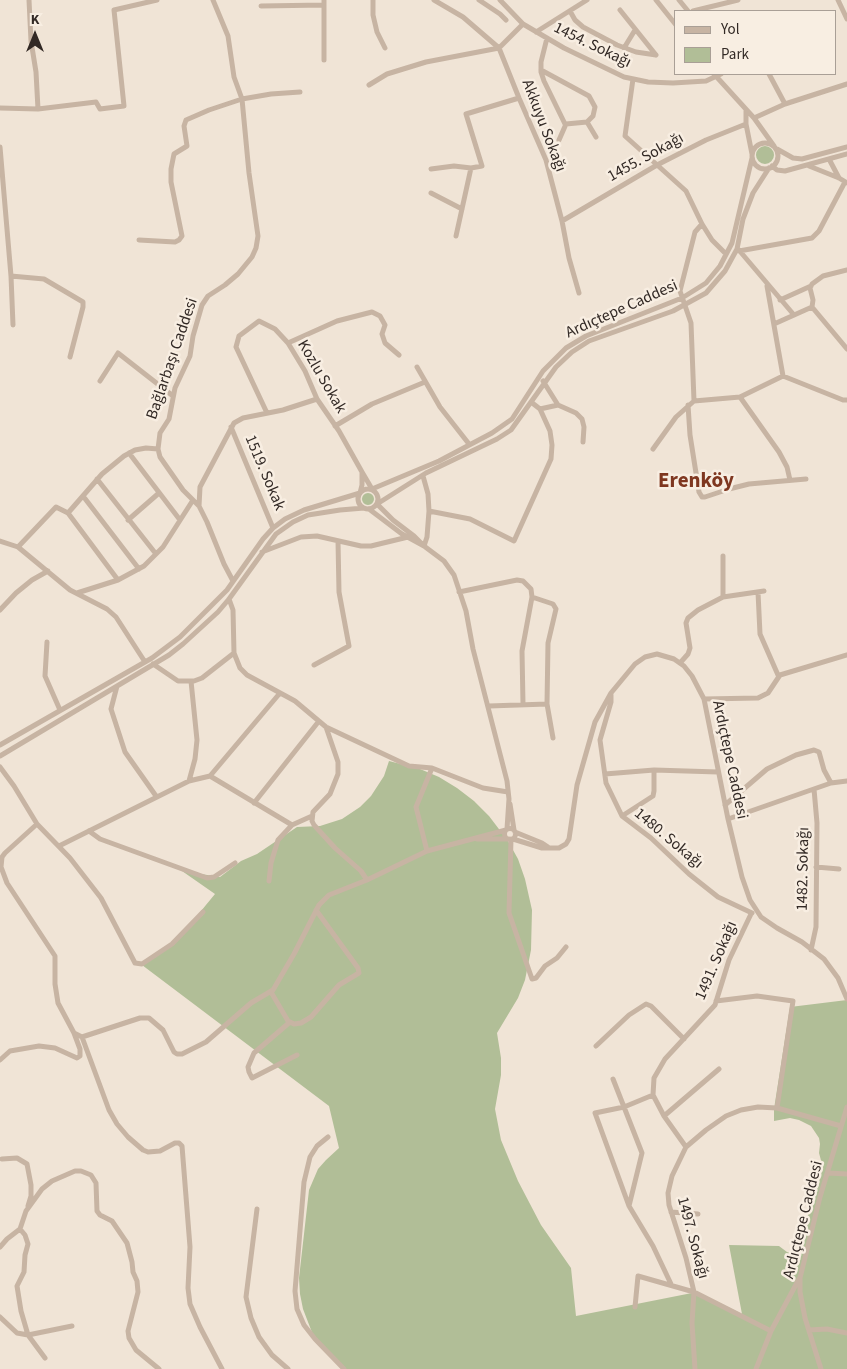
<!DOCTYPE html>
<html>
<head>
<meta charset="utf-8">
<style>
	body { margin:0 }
	#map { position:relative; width:847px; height:1369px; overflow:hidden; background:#f0e4d6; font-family:"Source Sans 3",sans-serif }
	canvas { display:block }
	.legend { position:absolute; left:674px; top:10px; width:162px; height:65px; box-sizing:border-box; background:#f8eee2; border:1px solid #a99f96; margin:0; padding:6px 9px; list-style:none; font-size:15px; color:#322925 }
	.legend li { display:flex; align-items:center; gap:10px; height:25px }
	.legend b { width:25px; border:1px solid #a99f96 }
	.north { position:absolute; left:10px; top:10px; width:50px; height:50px; -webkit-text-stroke:4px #f8eee2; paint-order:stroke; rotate:0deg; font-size:14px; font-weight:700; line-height:20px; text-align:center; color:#322925 }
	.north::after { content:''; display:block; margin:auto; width:18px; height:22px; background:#322925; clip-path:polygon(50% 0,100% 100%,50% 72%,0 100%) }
</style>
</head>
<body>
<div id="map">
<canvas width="847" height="1369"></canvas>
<ul class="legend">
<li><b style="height:6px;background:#c7b4a3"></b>Yol</li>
<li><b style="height:14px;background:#b1be97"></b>Park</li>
</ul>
<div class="north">K</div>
</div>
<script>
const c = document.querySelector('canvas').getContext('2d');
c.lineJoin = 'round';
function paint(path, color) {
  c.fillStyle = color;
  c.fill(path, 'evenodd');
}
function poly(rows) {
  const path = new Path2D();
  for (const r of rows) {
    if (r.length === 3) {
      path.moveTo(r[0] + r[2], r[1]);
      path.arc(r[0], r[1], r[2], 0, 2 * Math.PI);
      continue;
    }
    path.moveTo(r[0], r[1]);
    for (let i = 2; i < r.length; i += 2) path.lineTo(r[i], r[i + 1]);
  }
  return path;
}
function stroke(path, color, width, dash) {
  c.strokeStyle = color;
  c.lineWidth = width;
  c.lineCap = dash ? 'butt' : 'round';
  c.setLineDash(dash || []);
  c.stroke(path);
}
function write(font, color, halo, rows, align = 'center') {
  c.font = font + ' "Source Sans 3",sans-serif';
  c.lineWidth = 5;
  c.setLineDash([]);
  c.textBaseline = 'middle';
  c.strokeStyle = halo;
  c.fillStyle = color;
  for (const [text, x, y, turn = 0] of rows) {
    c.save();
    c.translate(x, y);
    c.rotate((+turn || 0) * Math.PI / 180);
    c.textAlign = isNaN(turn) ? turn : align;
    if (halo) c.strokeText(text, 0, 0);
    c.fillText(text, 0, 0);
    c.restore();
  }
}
paint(poly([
	[765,155,9],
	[368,499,6],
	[389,761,420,769,439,777,457,788,474,801,489,816,508,841,518,859,525,879,532,910,531,950,525,980,518,998,497,1033,501,1058,501,1075,495,1109,501,1140,518,1181,541,1225,571,1268,576,1316,697,1292,742,1314,729,1245,779,1246,787,1252,797,1255,822,1164,819,1153,820,1144,819,1138,811,1126,799,1120,790,1118,774,1121,774,1109,790,1007,847,1000,847,1369,346,1369,313,1335,303,1309,300,1294,299,1278,309,1190,318,1169,326,1160,339,1148,329,1106,142,965,173,945,215,894,182,871,220,877,241,861,257,854,297,827,320,826,342,819,360,807,371,796,384,776]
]), '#b1be97');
stroke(poly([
	[29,0,31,41,36,72,38,109],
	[213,0,228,36,234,77,242,99,249,173,258,236,256,248,252,257,238,274,225,285,208,296,202,305,193,336,190,356,175,388,169,419,160,433,158,449,160,457,183,490,199,506,207,522,224,564,233,581],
	[324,0,324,60],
	[373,0,373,15,377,32,385,48],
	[434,0,463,17,499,48,519,98,546,160,562,221,569,258,579,293],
	[479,0,500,14,506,20],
	[500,0,523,24,564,48,624,77,648,82,673,83,706,81,721,74],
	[656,0,676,25],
	[679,0,688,11],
	[838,0,847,19],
	[261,6,324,5],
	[620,10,656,55],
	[570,11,575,20,583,27,617,45,636,52,656,55],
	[693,11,738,0],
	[536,32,587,0],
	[547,38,541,62,541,72,544,81,565,124,566,124],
	[624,48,635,30],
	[541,70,589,96,595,107,593,116,587,122,566,124],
	[714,74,754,118,774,146],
	[769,74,785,104],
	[633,79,625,136,686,191,702,224,712,240,726,254],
	[369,85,387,74,426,62,499,48,523,24],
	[0,108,38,109,96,102,100,109,124,106,114,10,157,0],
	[746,111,746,124,752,154],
	[754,118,785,104,847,84],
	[587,122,596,137],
	[559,140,566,124],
	[765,156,13],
	[0,147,11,276,13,325],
	[777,149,793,158,802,159,847,147],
	[829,159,839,178],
	[772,166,777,170,785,171,847,154],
	[809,166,839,178,847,183],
	[431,169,454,166,471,168],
	[431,193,462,209],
	[562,221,657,165,706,140,746,124],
	[456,236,471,168,482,166,466,114,519,98],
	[139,240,175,242,179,240,182,236,171,182,171,169,174,154,187,146,184,126,186,120,209,110,242,99,271,94,300,92],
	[738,249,794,315],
	[739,251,812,238,819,231,845,182],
	[11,276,44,279,83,302,83,307,70,357],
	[767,286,783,376],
	[780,300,811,286],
	[812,307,813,300,810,288,812,284,823,276,847,270],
	[774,324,812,307,847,349],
	[288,343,337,321,372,312,380,316,385,325,382,334,385,343,399,355],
	[417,367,440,407,469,444],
	[783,376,843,400,847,400],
	[100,381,118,353,173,396],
	[543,381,558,405,576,413,582,419,584,427,583,442],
	[740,397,779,452,787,467,790,480],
	[694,401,691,323,680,291,695,232,702,224],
	[531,402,540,409,558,405],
	[688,405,690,435,699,492,702,497,705,497,729,489,749,484,806,479],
	[267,413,236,347,239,336,259,321,275,329,288,343,305,371,317,399,339,431,362,472],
	[335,426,372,404,425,382],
	[231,427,273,528],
	[653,449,676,417,694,401,740,397,783,376],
	[129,453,180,520],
	[423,476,428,494,429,511,427,537,424,546,444,561,454,575,466,611,473,649,507,781,509,799,507,829],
	[97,479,156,554],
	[368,499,10],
	[83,496,139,569],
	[199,506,200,487,234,423,243,418,283,410,317,399],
	[369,509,402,534,424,546,414,536,393,520,377,504,426,473,497,439,511,430,556,367,572,352,589,341,673,311,706,293,725,271,737,249,743,219,753,193,769,168],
	[429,511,470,519,514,541,551,459,552,445,550,431,540,409],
	[68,513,102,474,124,456,135,450,146,448,158,449],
	[128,520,159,493],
	[0,541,18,547,70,590,107,609,116,617,145,662],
	[18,547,56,507,68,513,118,580],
	[262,552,301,537,317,536,361,546,371,546,408,537],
	[459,592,517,580,523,581,531,589,532,597,522,651,523,704],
	[758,592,760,634,778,675],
	[77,593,118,580,144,566,163,547,193,500],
	[532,597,553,604,556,609,548,643,547,704],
	[723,597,723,556],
	[229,599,233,610,234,653,240,668,247,675,295,701,326,727,409,766,432,768,483,788,508,792],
	[0,610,16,593,32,580,48,571],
	[47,642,45,676,60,710],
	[680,663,688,654,690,648,686,623,688,618,698,610,723,597,764,591],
	[153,664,178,681,194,681,202,678,234,653],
	[314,665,349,646,339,592,338,541],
	[117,686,111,709,125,752,156,796],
	[611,695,611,702,600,740,606,783,622,816,651,838,689,874,718,897,752,913],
	[704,699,758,698,768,693,780,675,847,655],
	[489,706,547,704,553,738],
	[326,727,338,762,338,774,330,794,313,812,312,821,314,825,335,848,361,871,367,880],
	[0,745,152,658,180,637,227,590,263,539,273,528,285,519,304,510,360,493,362,485,362,472,372,489,439,461,492,433,512,419,543,371,566,348,586,336,682,298,706,283,720,266,732,243,752,158],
	[0,756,169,655,183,644,218,612,229,599,276,534,293,522,308,515,340,510,364,508],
	[0,767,14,786,37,824,70,858,101,898,135,963,142,964,172,944,203,912],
	[605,774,654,770,718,772],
	[210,776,292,825,312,816],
	[189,781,195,759,197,740,191,681],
	[254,803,319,721],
	[510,804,514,830],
	[725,805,767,769,796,755,814,750,819,752,824,770,831,783],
	[622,816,653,796,654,791,654,770],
	[728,819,831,783,847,781],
	[510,834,5.5],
	[89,831,100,839,207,878,214,877,235,863],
	[515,832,542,843,548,847],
	[477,839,509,839],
	[511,839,509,913,532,979,536,978,545,966,557,958,566,947],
	[513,839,542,848,559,848,566,844,569,839,577,785,595,722,611,693,635,664,645,657,657,654,674,659,684,666,692,676,704,699,728,819,742,877,750,900,761,917,777,928,802,942,824,959,838,978,847,999],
	[59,846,189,781,210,776,280,693],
	[427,851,416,807,432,768],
	[816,867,839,869],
	[269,881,271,863,278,840,292,825],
	[751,914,729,960,715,1005,665,1059,654,1078,653,1095,664,1116,686,1147,706,1130,726,1116,741,1110,758,1107,777,1108,841,1126],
	[811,950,816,927,817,823,814,789],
	[271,992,288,1021,294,1024,301,1023,311,1017,339,985,359,973,358,968,316,910],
	[716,1001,757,996,793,1001,777,1108],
	[290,1022,254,1053,248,1067,249,1072,252,1078,297,1055],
	[74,1033,82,1037,140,1018,149,1018,163,1030,174,1052,177,1054,182,1054,206,1042,251,1003,273,990,294,954,319,905,329,895,367,880,427,851,506,830],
	[82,1037,109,1110,117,1124,128,1137,143,1150,148,1152,160,1151,175,1143,179,1143,182,1146,190,1247,188,1288,190,1304,200,1327,222,1369],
	[596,1046,629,1015,646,1004,651,1006,684,1039],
	[0,1060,10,1051,39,1046,55,1048,77,1058,80,1056,80,1049,74,1033,58,1003,55,984,55,956,7,883,1,867,2,857,5,853,37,824],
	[613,1079,624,1107,653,1095],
	[664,1116,719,1069],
	[328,1137,317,1146,310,1157,304,1182,295,1291,297,1309,304,1325,315,1339,344,1369],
	[686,1147,672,1176,668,1193,669,1205,686,1258,694,1292,692,1323,695,1369],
	[2,1159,17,1158,27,1164,31,1185,31,1196,28,1206],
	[828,1173,847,1174],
	[629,1206,642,1153,624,1107,595,1113,629,1206,653,1246,671,1284],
	[257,1209,246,1297,251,1318,259,1337,272,1355,288,1369],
	[671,1212,698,1214],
	[20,1229,25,1235,28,1244,25,1255,24,1272,17,1286,21,1311,28,1335,45,1358],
	[0,1247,7,1239,20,1229,26,1211,42,1189,52,1181,75,1171,81,1171,91,1175,96,1183,97,1211,100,1215,112,1221,127,1243,132,1262,133,1272,137,1281,138,1292,128,1331,129,1338,136,1350,159,1369],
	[635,1307,638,1276,694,1292,771,1331],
	[0,1317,17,1333,28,1335,72,1326],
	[809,1330,827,1329,847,1333],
	[756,1369,771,1331,799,1279],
	[821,1369,805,1318,800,1292,800,1278,820,1197,847,1107]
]), '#c7b4a3', 5);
write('16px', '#322925', '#f8eee2', [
	["1454. Sokağı",592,46,26],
	["Akkuyu Sokağı",543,126,69],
	["1455. Sokağı",646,158,-29],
	["Ardıçtepe Caddesi",622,310,-24],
	["Bağlarbaşı Caddesi",173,359,-71],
	["Kozlu Sokak",321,377,60],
	["1519. Sokak",264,473,67],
	["Ardıçtepe Caddesi",729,760,78],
	["1480. Sokağı",668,839,40],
	["1482. Sokağı",804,869,-89],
	["1491. Sokağı",717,961,-67],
	["Ardıçtepe Caddesi",804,1220,-76],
	["1497. Sokağı",692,1238,75]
]);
write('bold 21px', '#7f3720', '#f8eee2', [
	["Erenköy",696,482]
]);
</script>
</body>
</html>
